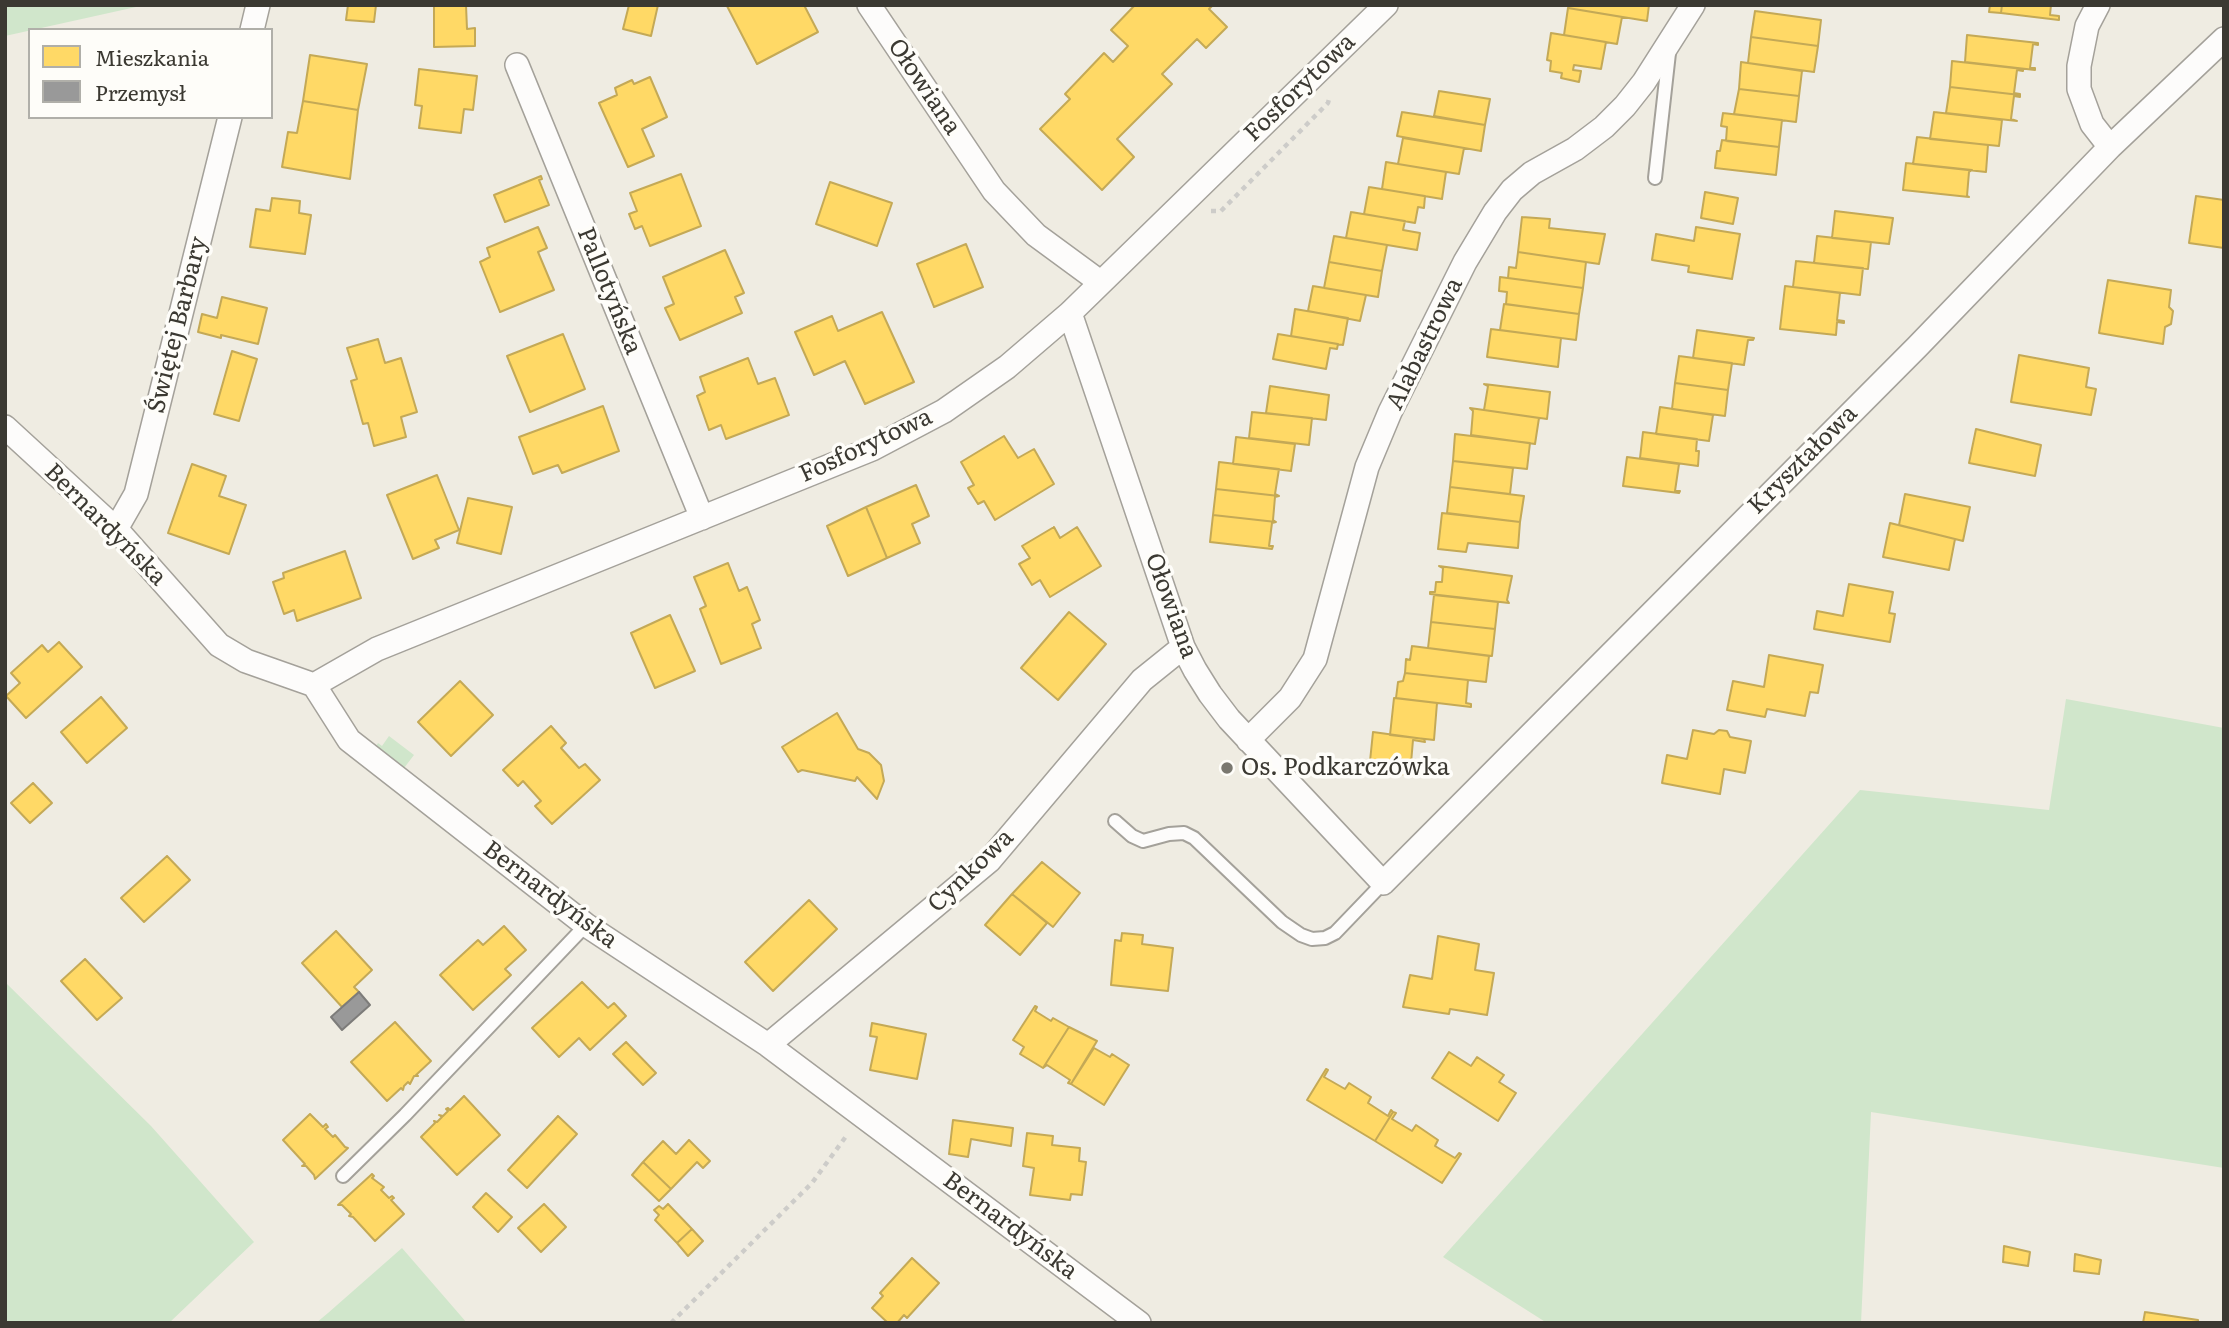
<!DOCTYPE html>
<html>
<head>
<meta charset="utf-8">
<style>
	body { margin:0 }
	#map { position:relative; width:2229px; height:1328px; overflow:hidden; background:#efece2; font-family:Literata,serif }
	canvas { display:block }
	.frame { position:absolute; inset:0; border:7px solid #3b3932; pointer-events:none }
	.legend { position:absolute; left:28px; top:28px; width:245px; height:91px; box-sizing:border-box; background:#fefdf9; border:2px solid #b0afa9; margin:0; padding:9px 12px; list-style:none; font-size:21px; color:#3b3932 }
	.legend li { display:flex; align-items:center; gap:14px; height:35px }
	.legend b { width:35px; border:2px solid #b0afa9 }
</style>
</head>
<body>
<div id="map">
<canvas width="2229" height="1328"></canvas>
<div class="frame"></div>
<ul class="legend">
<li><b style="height:19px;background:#ffd966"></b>Mieszkania</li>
<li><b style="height:19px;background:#999"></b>Przemysł</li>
</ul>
</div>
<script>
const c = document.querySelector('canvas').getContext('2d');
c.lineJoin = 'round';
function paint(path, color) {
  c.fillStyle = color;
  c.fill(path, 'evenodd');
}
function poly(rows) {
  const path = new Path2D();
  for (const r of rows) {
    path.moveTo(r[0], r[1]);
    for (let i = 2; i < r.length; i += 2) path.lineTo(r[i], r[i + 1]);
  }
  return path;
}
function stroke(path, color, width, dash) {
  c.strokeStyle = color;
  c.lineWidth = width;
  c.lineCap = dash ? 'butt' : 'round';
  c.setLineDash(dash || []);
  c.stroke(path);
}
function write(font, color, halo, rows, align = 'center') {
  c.font = font + ' Literata,serif';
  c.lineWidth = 7;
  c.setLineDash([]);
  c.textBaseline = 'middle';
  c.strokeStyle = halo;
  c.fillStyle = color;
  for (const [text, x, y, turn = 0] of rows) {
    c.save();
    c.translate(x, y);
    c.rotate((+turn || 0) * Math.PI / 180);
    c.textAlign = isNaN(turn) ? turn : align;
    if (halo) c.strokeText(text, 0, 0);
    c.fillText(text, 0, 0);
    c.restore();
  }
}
paint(poly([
	[5,5,145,5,5,36],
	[2066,699,2224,728,2224,1168,1871,1112,1861,1323,1547,1323,1443,1257,1860,790,2049,810],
	[389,736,414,755,401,772,375,748,378,743,382,746],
	[5,982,151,1126,254,1242,169,1323,5,1323],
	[402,1248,467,1323,316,1323,328,1313]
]), '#d0e6cb');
const homes = poly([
	[348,5,376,5,374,22,346,20,348,5],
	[434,5,466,5,467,29,475,28,475,46,434,47,434,5],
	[629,5,658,5,651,36,623,29,629,5],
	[804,5,818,32,757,64,727,6,804,5],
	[1135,5,1213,5,1209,9,1227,27,1206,48,1197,39,1162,74,1172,84,1117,139,1134,157,1102,190,1040,129,1070,99,1065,94,1104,53,1113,62,1128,46,1111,30,1135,5],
	[1569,5,1649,5,1647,21,1568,8,1569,5],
	[1990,5,2002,5,2001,13,1989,12,1990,5],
	[2002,5,2051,5,2050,15,2059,16,2059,20,2001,13,2002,5],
	[1568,8,1622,17,1617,44,1564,35,1568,8],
	[1755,11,1821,20,1818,46,1751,37,1755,11],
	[1551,33,1606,42,1601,69,1574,65,1573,70,1581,71,1579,82,1561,78,1562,73,1550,71,1551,61,1547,60,1551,33],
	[1967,35,2038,43,2038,45,2033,44,2030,68,2035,68,2035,70,1965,62,1967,35],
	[1751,37,1818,46,1814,72,1748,63,1751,37],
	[310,55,367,64,358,110,303,101,310,55],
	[1952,61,2023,69,2023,71,2017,70,2014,93,2020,94,2020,95,1950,87,1952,61],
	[1741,62,1802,71,1799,96,1739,89,1741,62],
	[419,69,477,76,473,110,464,109,461,133,419,128,422,106,415,105,419,69],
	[650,77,667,117,642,129,654,156,628,167,599,103,617,95,615,88,632,80,634,84,650,77],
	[1950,87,2020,95,2020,97,2014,96,2011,119,2017,121,1946,113,1950,87],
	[1739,89,1799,96,1796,122,1734,114,1739,89],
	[1439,91,1490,99,1485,125,1434,116,1439,91],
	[303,101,358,110,350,179,282,167,288,132,297,133,303,101],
	[1402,112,1485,125,1481,151,1397,136,1402,112],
	[1934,112,2002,120,1999,146,1930,139,1934,112],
	[1723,113,1782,120,1779,147,1726,141,1727,127,1721,126,1723,113],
	[1917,137,1988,145,1986,172,1913,164,1917,137],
	[1403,138,1464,148,1459,174,1398,164,1403,138],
	[1722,140,1779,147,1776,175,1715,168,1717,151,1720,151,1722,140],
	[1386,162,1446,172,1442,199,1382,189,1386,162],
	[1906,163,1972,170,1969,172,1967,196,1969,197,1903,190,1906,163],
	[681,174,701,226,650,246,642,226,635,229,629,214,637,211,630,193,681,174],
	[541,176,542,179,539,180,549,205,505,222,494,195,541,176],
	[830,182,892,203,877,246,816,224,830,182],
	[1369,187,1425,196,1424,208,1418,207,1415,223,1364,214,1369,187],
	[1705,192,1738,198,1733,224,1701,218,1705,192],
	[2196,196,2224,200,2224,248,2189,243,2196,196],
	[272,198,300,201,299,213,311,215,305,254,250,247,256,209,270,211,272,198],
	[1835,211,1893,218,1889,244,1832,238,1835,211],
	[1351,212,1405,221,1403,230,1420,233,1417,250,1346,238,1351,212],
	[1522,217,1550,219,1549,228,1605,234,1599,264,1518,252,1522,217],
	[538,227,547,248,538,252,554,290,500,312,480,262,490,257,487,248,538,227],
	[1696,227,1740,234,1732,279,1688,272,1689,266,1652,260,1656,234,1694,241,1696,227],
	[1334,236,1387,245,1382,271,1329,262,1334,236],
	[1817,236,1871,242,1868,269,1814,263,1817,236],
	[966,244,983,287,934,307,917,264,966,244],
	[725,250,744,293,735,297,742,313,680,340,665,308,674,304,663,277,725,250],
	[1518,252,1586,262,1583,288,1508,278,1509,267,1516,268,1518,252],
	[1796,261,1863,268,1860,295,1793,287,1796,261],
	[1329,262,1382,271,1378,297,1324,288,1329,262],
	[1500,277,1583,288,1579,314,1506,304,1507,292,1499,291,1500,277],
	[2108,280,2171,290,2169,307,2173,311,2171,324,2165,327,2163,344,2099,333,2108,280],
	[1313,286,1366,295,1360,321,1308,311,1313,286],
	[1785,286,1840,293,1837,320,1844,321,1844,323,1837,322,1836,335,1780,329,1785,286],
	[222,297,267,308,258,344,221,335,221,338,198,332,202,314,217,318,222,297],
	[1504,304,1579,314,1576,340,1500,330,1504,304],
	[1295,309,1348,318,1343,345,1291,336,1295,309],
	[882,312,914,382,865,404,845,361,814,375,795,332,832,316,838,331,882,312],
	[1491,329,1561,338,1558,367,1487,357,1491,329],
	[1697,330,1754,338,1753,340,1748,340,1744,365,1693,358,1697,330],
	[563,334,585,389,530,412,507,356,563,334],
	[1278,334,1338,344,1337,349,1330,348,1326,369,1273,359,1278,334],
	[378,339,385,363,401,358,417,412,401,417,406,437,374,446,368,423,363,424,351,381,357,379,347,348,378,339],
	[232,351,257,359,239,421,214,414,232,351],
	[2019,355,2089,368,2086,387,2096,389,2091,415,2011,402,2019,355],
	[1679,356,1732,363,1728,390,1675,383,1679,356],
	[748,358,758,384,775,378,789,415,726,439,721,425,709,430,697,396,705,392,700,377,748,358],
	[1675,383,1728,390,1725,416,1672,409,1675,383],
	[1484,384,1550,392,1547,419,1484,410,1488,386,1484,384],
	[1270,386,1329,395,1326,420,1266,413,1270,386],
	[603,406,619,451,562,473,558,465,533,474,519,437,603,406],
	[1660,407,1713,415,1709,441,1656,434,1660,407],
	[1470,408,1539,418,1535,444,1471,435,1473,411,1470,408],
	[1252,412,1312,418,1309,445,1249,438,1252,412],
	[1976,429,2041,445,2035,476,1969,463,1976,429],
	[1643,432,1697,439,1696,451,1699,451,1698,466,1640,458,1643,432],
	[1455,434,1530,443,1527,469,1453,461,1455,434],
	[1004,436,1018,458,1034,449,1054,484,995,520,984,501,978,504,968,488,974,485,961,462,1004,436],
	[1236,437,1295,444,1291,471,1233,464,1236,437],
	[1627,457,1679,464,1675,491,1680,491,1679,493,1623,486,1627,457],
	[1453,461,1513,468,1510,494,1450,487,1453,461],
	[1219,462,1279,469,1275,494,1279,496,1216,489,1219,462],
	[192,464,226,476,219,496,246,505,229,554,168,533,192,464],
	[437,475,459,530,435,540,439,548,413,559,387,495,437,475],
	[916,485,929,516,912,524,920,543,887,558,866,507,916,485],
	[1450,487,1524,496,1520,522,1447,513,1450,487],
	[1216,489,1279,496,1275,497,1273,520,1276,522,1213,515,1216,489],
	[1905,494,1970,507,1963,541,1899,525,1905,494],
	[468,498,512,507,501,554,457,543,468,498],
	[866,507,887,558,848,576,827,526,866,507],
	[1442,513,1520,522,1518,548,1468,543,1466,552,1438,549,1442,513],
	[1213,515,1276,522,1272,523,1269,546,1273,546,1272,549,1210,542,1213,515],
	[1890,523,1955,539,1949,570,1883,557,1890,523],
	[1054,527,1060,538,1077,527,1101,566,1050,597,1040,580,1032,585,1019,564,1030,558,1022,546,1054,527],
	[345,551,361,598,297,621,294,610,284,614,273,582,284,578,283,573,345,551],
	[728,563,739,591,747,587,760,620,752,624,761,648,721,664,700,609,706,606,694,577,728,563],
	[1439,566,1512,576,1507,600,1509,603,1430,594,1430,592,1435,592,1436,582,1442,582,1443,568,1439,566],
	[1849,584,1893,592,1889,613,1895,614,1890,642,1814,629,1817,611,1843,616,1849,584],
	[1434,595,1498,602,1495,629,1431,622,1434,595],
	[1069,612,1106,644,1058,700,1021,668,1069,612],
	[670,615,695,671,655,688,631,633,670,615],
	[1431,622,1495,629,1492,656,1428,648,1431,622],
	[59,642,82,667,26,718,6,696,20,683,11,673,42,645,48,652,59,642],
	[1412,646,1489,656,1486,682,1405,673,1406,659,1410,660,1412,646],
	[1769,655,1823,665,1818,693,1810,692,1805,716,1767,709,1765,717,1727,710,1733,681,1764,687,1769,655],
	[1405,673,1468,680,1466,703,1471,704,1471,707,1396,698,1398,682,1403,681,1405,673],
	[460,681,493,715,451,756,418,722,460,681],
	[101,697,127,728,87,763,61,732,101,697],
	[1394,698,1437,703,1434,740,1390,735,1394,698],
	[837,713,858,749,869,753,881,765,884,781,877,799,857,777,855,781,802,770,798,772,782,747,837,713],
	[551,726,566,743,561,748,579,768,585,764,600,780,552,824,535,806,541,801,523,781,518,786,503,770,551,726],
	[1693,730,1714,734,1719,730,1727,731,1730,737,1751,741,1745,773,1724,769,1720,794,1662,783,1667,755,1687,759,1693,730],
	[1373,732,1424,739,1425,742,1413,740,1411,763,1422,764,1422,766,1411,765,1410,775,1369,771,1373,732],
	[33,783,52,803,30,823,11,803,33,783],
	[167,856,190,880,144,922,121,898,167,856],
	[1042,862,1080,893,1053,927,1012,894,1042,862],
	[1012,894,1047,923,1020,955,985,925,1012,894],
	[809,900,837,929,773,991,745,962,809,900],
	[504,926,526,950,505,969,511,975,473,1010,440,975,478,940,483,945,504,926],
	[336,931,372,970,354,987,359,992,342,1007,302,963,336,931],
	[1122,933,1143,935,1142,944,1173,948,1168,991,1111,985,1115,940,1121,941,1122,933],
	[1438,936,1479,944,1475,970,1494,973,1487,1015,1450,1009,1449,1014,1403,1007,1410,975,1432,979,1438,936],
	[85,959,122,998,97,1020,61,981,85,959],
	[582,982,608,1008,614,1003,626,1016,590,1050,579,1038,559,1057,532,1028,582,982],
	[1035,1006,1037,1007,1035,1011,1051,1021,1053,1018,1069,1027,1043,1068,1020,1054,1024,1047,1013,1040,1035,1006],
	[395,1022,431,1061,416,1075,418,1076,414,1076,410,1084,408,1082,404,1086,403,1090,401,1088,387,1101,351,1062,395,1022],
	[872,1023,926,1034,917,1079,870,1070,877,1037,870,1036,872,1023],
	[1069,1027,1097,1041,1071,1084,1068,1083,1070,1080,1047,1065,1043,1068,1069,1027],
	[626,1042,656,1073,643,1085,613,1054,626,1042],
	[1094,1048,1110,1057,1112,1054,1129,1065,1104,1105,1071,1084,1094,1048],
	[1449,1052,1471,1066,1477,1057,1504,1075,1499,1082,1516,1093,1498,1121,1432,1078,1449,1052],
	[1326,1069,1328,1070,1324,1077,1345,1089,1349,1083,1371,1097,1368,1103,1388,1116,1391,1110,1393,1112,1375,1141,1307,1100,1326,1069],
	[464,1096,500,1135,457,1175,421,1137,435,1123,434,1121,437,1122,442,1117,439,1115,443,1116,448,1111,446,1109,448,1108,450,1110,464,1096],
	[1393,1112,1396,1113,1392,1119,1412,1131,1416,1125,1438,1140,1435,1146,1455,1158,1459,1153,1461,1154,1442,1183,1375,1141,1393,1112],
	[310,1114,323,1127,326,1124,328,1127,325,1129,333,1137,335,1135,345,1147,348,1148,315,1179,314,1175,306,1166,302,1166,305,1164,283,1140,310,1114],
	[558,1116,577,1134,527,1188,508,1170,558,1116],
	[953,1120,1013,1128,1011,1146,971,1139,968,1157,949,1154,953,1120],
	[1027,1133,1053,1136,1052,1145,1080,1148,1079,1161,1086,1162,1082,1195,1071,1194,1070,1200,1030,1195,1034,1168,1023,1166,1027,1133],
	[689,1140,710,1161,703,1168,697,1162,671,1189,643,1162,663,1141,676,1154,689,1140],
	[643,1162,671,1189,659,1201,632,1175,643,1162],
	[372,1174,374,1176,372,1178,384,1187,381,1190,389,1198,392,1196,394,1198,391,1200,404,1214,375,1241,353,1217,349,1216,351,1214,342,1205,338,1205,372,1174],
	[486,1193,512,1217,498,1232,473,1207,486,1193],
	[544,1204,566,1227,541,1252,518,1228,544,1204],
	[668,1204,692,1229,677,1243,655,1220,659,1215,654,1210,659,1206,663,1209,668,1204],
	[692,1229,703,1241,688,1256,677,1243,692,1229],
	[2004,1246,2030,1252,2028,1266,2003,1262,2004,1246],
	[2075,1254,2101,1260,2099,1274,2074,1271,2075,1254],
	[912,1258,939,1283,907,1318,904,1315,897,1323,888,1323,872,1308,883,1296,880,1293,912,1258],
	[2145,1312,2198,1320,2198,1323,2143,1323,2145,1312]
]);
paint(homes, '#ffd966');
stroke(homes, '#c4a956', 2);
const industry = poly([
	[359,992,370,1005,342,1030,331,1017,359,992]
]);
paint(industry, '#999');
stroke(industry, '#7d7c7a', 2);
const service = poly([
	[1655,178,1669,53],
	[1115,821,1132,836,1143,841,1169,834,1184,833,1194,838,1282,922,1301,935,1312,939,1325,938,1335,933,1383,883],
	[343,1176,405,1115,586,925]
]);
const minor = poly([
	[869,5,994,191,1036,235,1100,282],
	[2098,5,2087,26,2079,66,2079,89,2092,124,2110,147],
	[252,30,258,5],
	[517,65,702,518],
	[1070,313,1183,647,1195,670,1210,694,1229,719,1383,883,1917,347,2110,147,2224,39],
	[5,427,116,529,219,645,246,661,314,685,349,740,586,925,768,1045,1139,1323],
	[116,529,136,494,230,117],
	[314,685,377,649,872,449,944,411,1007,367,1070,313,1386,5],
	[1248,740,1290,698,1315,659,1367,467,1390,412,1465,262,1495,212,1512,190,1532,173,1575,149,1604,127,1625,106,1644,82,1693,5],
	[768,1045,989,861,1142,680,1183,647]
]);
stroke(service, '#a4a19a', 16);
stroke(minor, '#a4a19a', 26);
stroke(poly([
	[1211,211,1221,211,1328,103,1329,99],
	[671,1323,812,1183,847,1135]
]), '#cdccc9', 4.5, [5, 5]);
stroke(service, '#fdfcfb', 12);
stroke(minor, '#fdfcfb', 23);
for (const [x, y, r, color] of [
	[1227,768,7,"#7a7870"]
]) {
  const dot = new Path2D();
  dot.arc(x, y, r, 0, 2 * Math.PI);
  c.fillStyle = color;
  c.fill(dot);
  stroke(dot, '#fefdf9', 2.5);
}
write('24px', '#3b3932', '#fefdf9', [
	["Ołowiana",924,87,56],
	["Fosforytowa",1300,88,-44],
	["Pallotyńska",609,291,68],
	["Świętej Barbary",178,325,-76],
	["Alabastrowa",1425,344,-64],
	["Fosforytowa",866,446,-25],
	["Kryształowa",1803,460,-45],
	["Bernardyńska",105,525,45],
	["Ołowiana",1171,606,70],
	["Cynkowa",971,871,-44],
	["Bernardyńska",550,895,37],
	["Bernardyńska",1010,1226,37]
]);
write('24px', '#3b3932', '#fefdf9', [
	["Os. Podkarczówka",1241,768]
], 'left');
</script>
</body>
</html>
